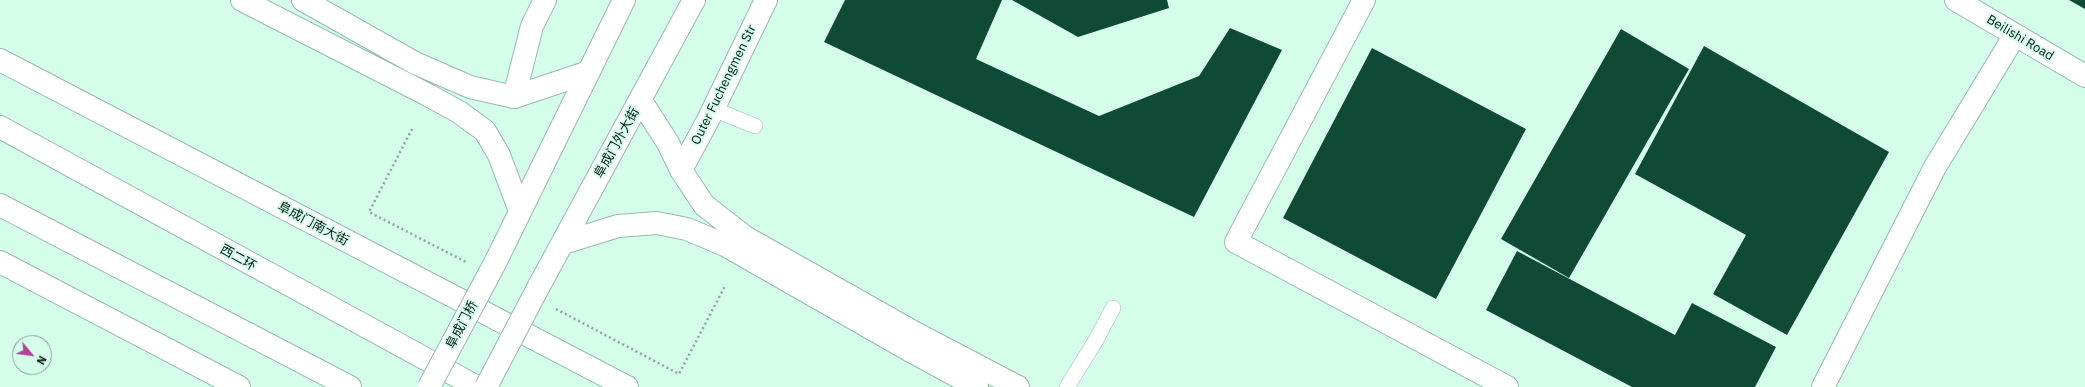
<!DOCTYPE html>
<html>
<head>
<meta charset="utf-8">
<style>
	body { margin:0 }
	#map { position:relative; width:2085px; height:387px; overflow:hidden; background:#d4fdea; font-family:"IBM Plex Sans",sans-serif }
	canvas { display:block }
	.north { position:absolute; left:12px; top:335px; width:40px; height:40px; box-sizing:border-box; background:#d4fdea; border:1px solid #83a294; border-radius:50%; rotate:119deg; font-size:11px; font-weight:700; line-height:16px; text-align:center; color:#0a1913 }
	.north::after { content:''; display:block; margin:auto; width:14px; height:18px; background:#b64098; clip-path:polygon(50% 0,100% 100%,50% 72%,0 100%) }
</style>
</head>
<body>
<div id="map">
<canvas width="2085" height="387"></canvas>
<div class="north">N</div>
</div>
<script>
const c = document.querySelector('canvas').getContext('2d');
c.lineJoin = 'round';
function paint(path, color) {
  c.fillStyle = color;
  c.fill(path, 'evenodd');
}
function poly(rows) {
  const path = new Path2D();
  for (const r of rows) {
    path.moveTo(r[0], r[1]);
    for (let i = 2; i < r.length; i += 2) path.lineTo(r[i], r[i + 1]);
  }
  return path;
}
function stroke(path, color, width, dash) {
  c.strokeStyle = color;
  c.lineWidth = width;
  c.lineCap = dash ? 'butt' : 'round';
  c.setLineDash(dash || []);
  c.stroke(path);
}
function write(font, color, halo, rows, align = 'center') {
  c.font = font + ' "IBM Plex Sans","Noto Sans SC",sans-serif';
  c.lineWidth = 4;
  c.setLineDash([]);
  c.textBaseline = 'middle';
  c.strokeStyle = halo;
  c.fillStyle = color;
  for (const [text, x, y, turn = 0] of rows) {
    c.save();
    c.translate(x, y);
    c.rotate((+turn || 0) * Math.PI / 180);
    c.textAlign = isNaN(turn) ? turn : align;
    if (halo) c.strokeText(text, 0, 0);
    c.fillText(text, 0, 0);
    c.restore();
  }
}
paint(poly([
	[845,0,1002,0,976,59,1099,116,1199,76,1230,28,1282,50,1194,217,824,42],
	[1012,0,1167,0,1169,8,1078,37],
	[2069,0,2085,0,2085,9],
	[1621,29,1689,69,1569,278,1501,239],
	[1704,46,1889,152,1787,335,1713,294,1746,235,1635,174],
	[1372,48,1526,129,1436,299,1283,218],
	[1517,251,1675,335,1692,303,1776,347,1755,387,1632,387,1486,310]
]), '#0f4a36');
const lane = poly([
	[713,109,755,126],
	[1067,387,1096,340,1113,308]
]);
const street = poly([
	[1364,0,1236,242,1507,387],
	[1823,387,1935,167,2015,35]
]);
const secondary = poly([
	[1956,0,2085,76],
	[0,60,627,387],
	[514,97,532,26,545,0],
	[681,170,708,120,766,0],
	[0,262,239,387]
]);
const highway = poly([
	[242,0,428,95,459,112,485,131,499,155,520,211],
	[303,0,415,63,470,87,514,97,589,72],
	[641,101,668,143,681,170,704,205,745,237,917,334,1018,387],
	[0,127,477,387],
	[0,205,350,387],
	[563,243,618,226,657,223,687,229,725,245,909,350,977,387],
	[495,263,624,0],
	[539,286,694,0]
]);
stroke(lane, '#95bcaa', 16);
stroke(street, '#95bcaa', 24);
stroke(secondary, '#95bcaa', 24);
stroke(highway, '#95bcaa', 24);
stroke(poly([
	[412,129,369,212,466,262],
	[556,309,679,374,725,286]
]), '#89a99a', 2.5, [2, 3]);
stroke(lane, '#fff', 15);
stroke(street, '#fff', 22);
stroke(secondary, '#fff', 22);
stroke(highway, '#fff', 22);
const primaryBridge = poly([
	[429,387,495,263],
	[486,387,539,286]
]);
stroke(primaryBridge, '#95bcaa', 24, []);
stroke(primaryBridge, '#fff', 22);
write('13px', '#0a1913', '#d4fdea', [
	["Beilishi Road",2020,38,31],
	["Outer Fuchengmen Str",724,85,-64],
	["阜成门外大街",617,143,-61],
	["阜成门南大街",313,224,28],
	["西二环",238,258,29],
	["阜成门桥",462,325,-62]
]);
</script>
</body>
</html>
